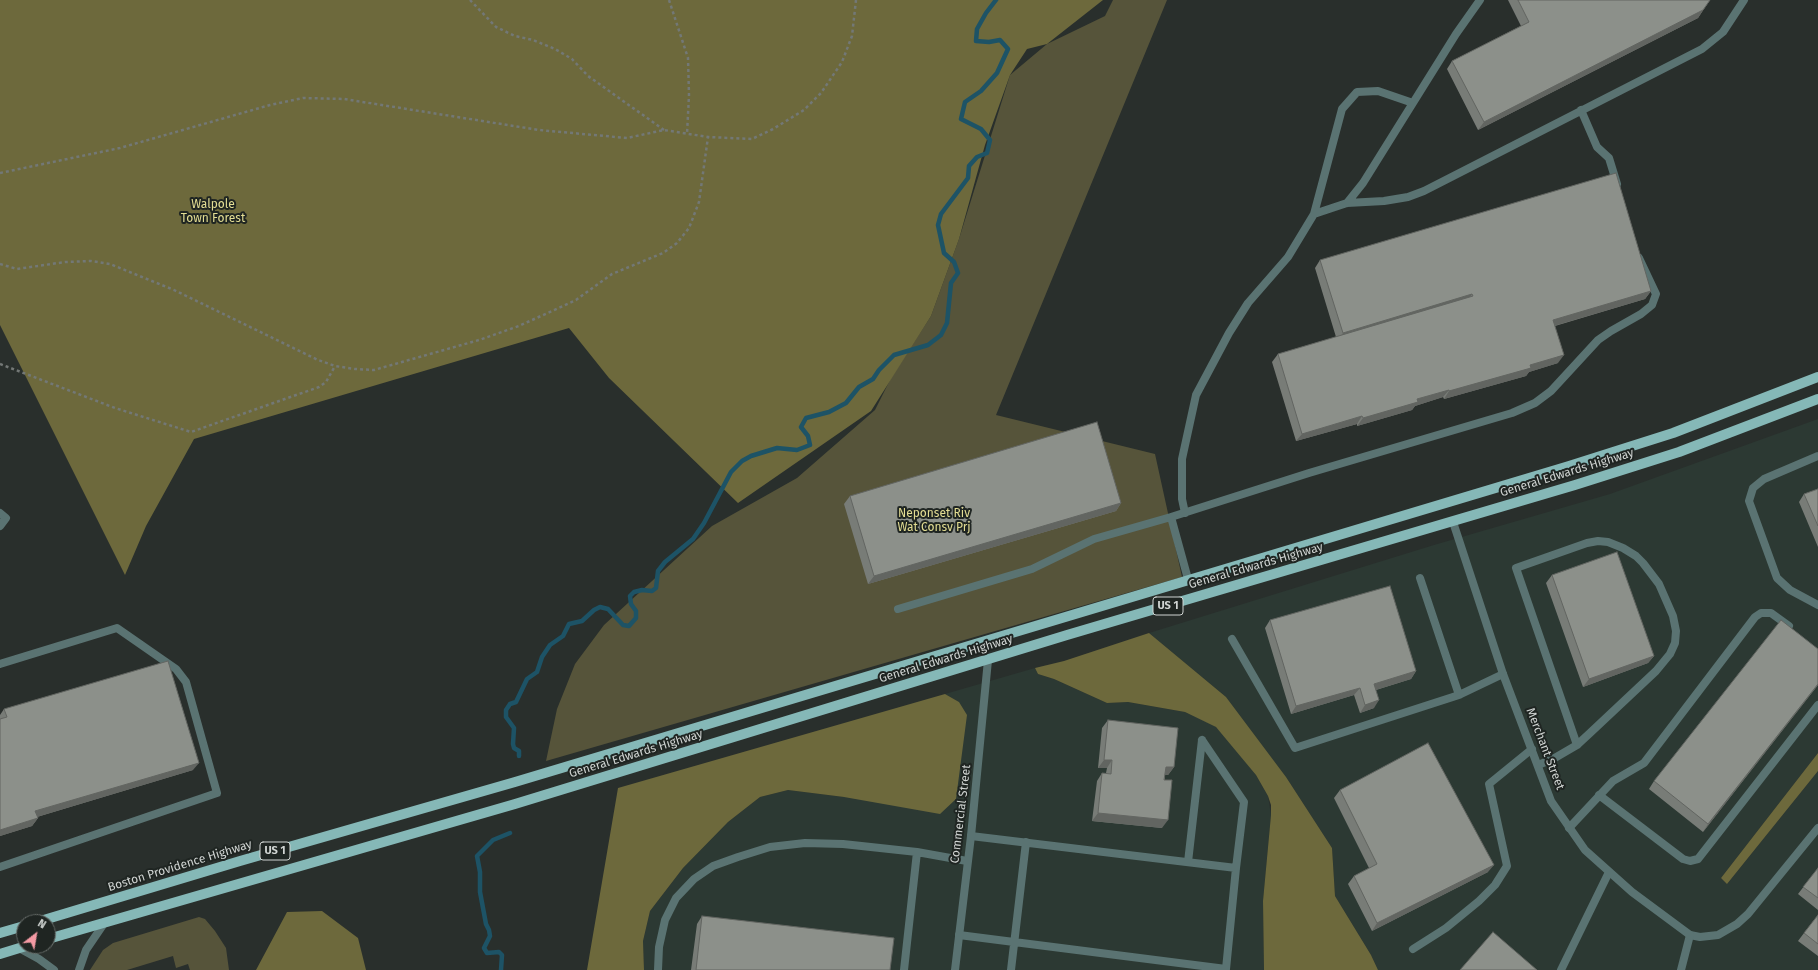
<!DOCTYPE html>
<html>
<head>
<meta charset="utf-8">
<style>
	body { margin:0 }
	#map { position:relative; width:1818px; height:970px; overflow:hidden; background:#292f2c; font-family:"Fira Sans",sans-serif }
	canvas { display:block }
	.north { position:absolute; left:16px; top:914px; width:40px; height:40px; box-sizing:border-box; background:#1f2522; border:1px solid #666b68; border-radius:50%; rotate:31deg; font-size:11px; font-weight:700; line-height:16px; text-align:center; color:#d0d4d2 }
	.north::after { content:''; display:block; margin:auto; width:14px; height:18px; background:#f49aa4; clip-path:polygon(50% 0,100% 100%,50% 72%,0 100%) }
</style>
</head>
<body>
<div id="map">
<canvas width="1818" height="970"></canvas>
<div class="north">N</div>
</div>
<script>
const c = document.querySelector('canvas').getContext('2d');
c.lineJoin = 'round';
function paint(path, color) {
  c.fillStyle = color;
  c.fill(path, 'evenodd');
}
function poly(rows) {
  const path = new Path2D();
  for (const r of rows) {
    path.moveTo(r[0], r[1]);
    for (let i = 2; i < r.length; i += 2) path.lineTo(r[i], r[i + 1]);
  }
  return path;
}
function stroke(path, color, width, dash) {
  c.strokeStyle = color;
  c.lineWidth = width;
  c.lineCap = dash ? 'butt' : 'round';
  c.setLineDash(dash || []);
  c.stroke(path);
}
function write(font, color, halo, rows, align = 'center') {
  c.font = font + ' "Fira Sans",sans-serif';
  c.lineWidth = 4;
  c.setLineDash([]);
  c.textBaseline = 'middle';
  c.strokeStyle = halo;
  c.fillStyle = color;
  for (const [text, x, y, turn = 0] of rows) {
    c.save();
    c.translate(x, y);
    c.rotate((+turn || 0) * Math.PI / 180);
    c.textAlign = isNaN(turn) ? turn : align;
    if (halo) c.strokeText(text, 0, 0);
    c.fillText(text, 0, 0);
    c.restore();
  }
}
paint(poly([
	[1818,419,1818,753,1721,878,1727,884,1818,771,1818,970,1378,970,1371,955,1335,896,1332,848,1286,777,1226,697,1149,633,1434,545,1610,494],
	[1035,668,1038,674,1054,679,1107,703,1128,702,1185,712,1207,722,1216,727,1229,740,1256,775,1268,796,1271,815,1263,901,1264,970,644,970,643,941,650,911,683,868,728,822,760,797,788,790,844,797,959,702,945,694]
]), '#2c3933');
paint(poly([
	[1113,0,1167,0,996,415,1155,454,1182,577,546,761,557,709,575,664,604,625,712,526,797,478,875,410,891,378,931,316,959,239,1010,75,1047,44,1105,16],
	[199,917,205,919,215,931,226,948,229,970,190,970,188,964,176,968,173,956,127,970,90,970,103,950,113,943]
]), '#56543a');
paint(poly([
	[0,0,1103,0,1047,44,1027,49,1010,75,985,145,959,239,931,316,871,411,738,503,609,378,569,328,194,439,146,526,125,575,0,325],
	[1149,633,1226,697,1286,777,1332,848,1335,896,1371,955,1378,970,1264,970,1263,901,1271,815,1271,805,1268,796,1256,775,1216,727,1185,712,1128,702,1107,703,1054,679,1038,674,1035,668,1064,661],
	[945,694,959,702,967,715,956,799,940,814,844,797,788,790,760,797,728,822,683,868,650,911,643,941,644,970,587,970,618,788],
	[1818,753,1818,771,1727,884,1721,878],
	[322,911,358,938,366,970,256,970,287,912]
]), '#6d693c');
stroke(poly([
	[519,756,519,751,514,748,513,744,514,728,506,717,506,710,510,704,516,702,527,679,537,672,542,657,550,645,563,636,569,624,582,621,594,610,600,607,608,609,623,625,629,626,636,618,636,611,631,604,630,596,634,592,642,590,652,591,656,588,658,571,665,562,693,539,704,523,731,472,742,461,751,456,777,448,797,450,810,445,808,436,801,427,806,418,829,412,846,403,859,387,873,379,879,370,894,355,928,345,941,335,947,323,951,283,958,273,954,262,944,253,938,225,941,214,968,178,969,166,977,157,987,153,990,140,981,129,961,119,965,102,981,91,997,73,1008,49,1000,40,989,42,976,41,977,29,986,13,996,0],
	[501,970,502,955,499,952,487,953,484,948,490,936,489,930,486,924,480,892,480,872,477,856,493,840,510,833]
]), '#1d5366', 4.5);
stroke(poly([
	[470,0,496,27,515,36,533,40,555,49,572,59,588,76,664,130],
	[669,0,688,58,689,95,687,134],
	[0,173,120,148,270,105,303,98,344,99,539,130,627,138,664,130,708,137],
	[0,264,17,269,65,262,91,261,110,264,174,290,318,360,335,366,355,369,374,370,479,340,519,326,576,300,612,274,663,253,677,243,689,228,699,202,708,137,752,139,773,129,804,110,821,93,842,62,852,36,856,0],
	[0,364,115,408,191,432,319,387,326,382,335,366]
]), '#737876', 2.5, [3, 3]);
stroke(poly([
	[1581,110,1597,147,1609,158,1617,184],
	[1347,203,1363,183,1456,34,1480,0],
	[1314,214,1342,109,1357,92,1378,91,1413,103],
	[1818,456,1764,479,1753,488,1749,501,1777,578,1790,590,1818,605],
	[0,513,6,518,0,526],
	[1185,513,1182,499,1182,459,1196,395,1229,333,1248,303,1288,257,1314,214,1347,203,1384,201,1408,197,1424,191,1702,49,1723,32,1744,0],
	[1171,517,1309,473,1512,413,1535,403,1551,391,1598,340,1611,331,1641,314,1652,305,1656,294,1639,258],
	[1420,578,1459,695],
	[898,609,1032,569,1094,539,1171,517,1188,579],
	[1232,639,1295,748,1459,695,1503,674],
	[0,664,117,628,176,669,186,682,217,793,0,867],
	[1538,765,1553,759,1577,745,1590,733,1656,671,1670,654,1675,643,1676,631,1673,616,1659,584,1643,563,1636,556,1623,548,1608,542,1598,541,1587,543,1516,568,1577,745],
	[1599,795,1683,859,1690,861,1698,859,1818,705],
	[1569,828,1613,781,1644,763,1755,617,1761,613,1771,613,1789,626],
	[971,836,1236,868,1244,802,1202,740],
	[1188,862,1202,740],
	[959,935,1226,969,1236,868],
	[1413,949,1446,928,1479,901,1495,885,1507,866,1489,784,1532,749],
	[658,970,659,947,665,920,676,898,694,879,713,866,738,857,770,847,805,843,843,844,917,852,967,861],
	[904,970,917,852],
	[1011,970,1026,842],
	[1561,970,1609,872],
	[1681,970,1690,935,1700,937,1718,935,1737,924,1748,914,1818,828]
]), '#5a7372', 8);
stroke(poly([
	[1453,522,1503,674,1551,801,1585,850,1632,892,1690,935],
	[19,948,39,959,54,970],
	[79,970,86,950,105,922],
	[955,970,971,836,988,660]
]), '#5a7372', 8);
stroke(poly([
	[37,922,240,861,515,782,1569,466,1673,433,1818,377],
	[0,933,24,926],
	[48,939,515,804,1067,635,1575,485,1679,452,1818,399],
	[0,954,26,946]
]), '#85b8b7', 10);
paint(poly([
	[1508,0,1710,0,1698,18,1478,130,1447,69,1452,61,1521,26],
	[1320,260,1651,291,1645,299,1555,326,1558,363,1529,372,1526,376,1444,399,1443,397,1415,406,1412,410,1357,426,1357,424,1296,441,1272,362,1278,354,1336,337,1315,268],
	[1818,489,1818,547,1799,502,1804,494],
	[850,496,1121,503,1116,511,868,584,844,504],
	[1552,575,1654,656,1648,663,1583,687,1546,583],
	[1270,620,1416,671,1411,679,1376,690,1374,708,1360,713,1354,695,1291,714,1265,628],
	[1818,685,1703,832,1649,789,1654,781],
	[4,709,193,770,37,817,38,818,32,826,0,836,0,715],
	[1108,720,1174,767,1168,775,1165,775,1162,828,1092,821,1097,781,1102,773,1106,773,1107,768,1098,768,1102,728],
	[1340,790,1488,872,1372,931,1348,884,1354,876,1369,868,1334,798],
	[1818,868,1818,910,1798,894],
	[1818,915,1818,956,1798,941,1804,933],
	[702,916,890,970,691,970,697,924]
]), '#787c77');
paint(poly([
	[1703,10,1698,18,1478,130,1484,122],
	[1651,291,1645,299,1547,328,1553,320],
	[1472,294,1467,302,1337,341,1343,333],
	[1564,355,1558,363,1529,372,1526,376,1444,399,1449,391,1530,365],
	[1449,390,1443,397,1415,406,1412,410,1357,426,1363,418,1417,399],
	[1362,416,1357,424,1296,441,1302,434],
	[1121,503,1116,511,868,584,874,576],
	[1654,656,1648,663,1583,687,1589,679],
	[1416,671,1411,679,1369,692,1374,684],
	[1818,684,1818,685,1703,832,1708,824],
	[1360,688,1354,695,1291,714,1296,706],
	[1379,700,1374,708,1360,713,1365,705],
	[1104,760,1112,760,1107,768,1098,768],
	[199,763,193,770,30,819,35,811],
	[1166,767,1174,767,1168,775,1160,775],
	[1098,813,1168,820,1162,828,1092,821],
	[38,818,32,826,0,836,0,830],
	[1494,865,1488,872,1372,931,1377,923]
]), '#626561');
const building = poly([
	[1518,0,1710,0,1703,10,1484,122,1452,61,1529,22,1518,0],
	[1616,173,1651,291,1553,320,1564,355,1530,365,1531,368,1449,391,1449,390,1417,399,1418,402,1363,418,1362,416,1302,434,1278,354,1473,296,1472,294,1343,333,1320,260,1616,173],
	[1097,422,1121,503,874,576,850,496,1097,422],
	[1818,489,1818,526,1804,494,1818,489],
	[1617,552,1654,656,1589,679,1552,575,1617,552],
	[1390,586,1416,671,1374,684,1379,700,1365,705,1360,688,1296,706,1270,620,1390,586],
	[1781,620,1818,649,1818,684,1708,824,1654,781,1781,620],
	[168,661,199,763,35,811,38,818,0,830,0,719,7,717,4,709,168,661],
	[1108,720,1178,728,1174,767,1166,767,1164,780,1172,780,1168,820,1098,813,1102,773,1111,774,1112,760,1104,760,1108,720],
	[1428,743,1494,865,1377,923,1354,876,1377,864,1340,790,1428,743],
	[1818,868,1818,898,1803,887,1818,868],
	[1818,915,1818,944,1804,933,1818,915],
	[702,916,894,938,890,970,696,970,702,916],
	[1493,932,1537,970,1460,970,1493,932]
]);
paint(building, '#8c908a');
stroke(building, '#626561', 1);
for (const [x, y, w] of [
	[1168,606,30],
	[275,851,30]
]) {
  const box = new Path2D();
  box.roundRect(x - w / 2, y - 9, w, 18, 3);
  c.fillStyle = '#1f2522';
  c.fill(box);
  stroke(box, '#d0d4d2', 1);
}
write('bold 11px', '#d0d4d2', null, [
	["US 1",1168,606],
	["US 1",275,851]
]);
write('12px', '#e3dd93', '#1f2522', [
	["Walpole",213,205],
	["Town Forest",213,219],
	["Neponset Riv",934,514],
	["Wat Consv Prj",934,528]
]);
write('12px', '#d0d4d2', '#1f2522', [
	["General Edwards Highway",1567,473,-17],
	["General Edwards Highway",1256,566,-16],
	["General Edwards Highway",946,659,-17],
	["Merchant Street",1545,749,69],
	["General Edwards Highway",636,754,-17],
	["Commercial Street",961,814,-83],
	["Boston Providence Highway",180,866,-17]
]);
</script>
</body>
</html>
